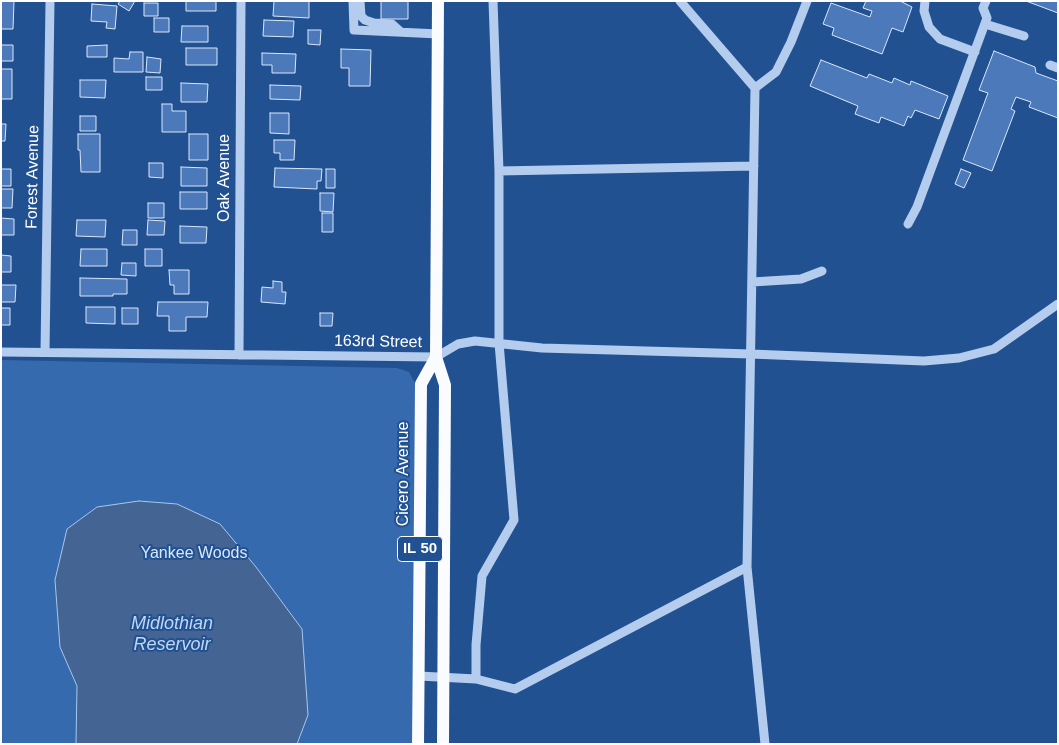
<!DOCTYPE html>
<html>
<head>
<meta charset="utf-8">
<style>
	body { margin:0 }
	#map { position:relative; width:1059px; height:745px; overflow:hidden; background:#225192; font-family:Arial,sans-serif }
	canvas { display:block }
	.frame { position:absolute; inset:0; border:2px solid #fff; pointer-events:none }
</style>
</head>
<body>
<div id="map">
<canvas width="1059" height="745"></canvas>
<div class="frame"></div>
</div>
<script>
const c = document.querySelector('canvas').getContext('2d');
c.lineJoin = 'round';
function paint(path, color) {
  c.fillStyle = color;
  c.fill(path, 'evenodd');
}
function poly(rows) {
  const path = new Path2D();
  for (const r of rows) {
    path.moveTo(r[0], r[1]);
    for (let i = 2; i < r.length; i += 2) path.lineTo(r[i], r[i + 1]);
  }
  return path;
}
function stroke(path, color, width, dash) {
  c.strokeStyle = color;
  c.lineWidth = width;
  c.lineCap = dash ? 'butt' : 'round';
  c.setLineDash(dash || []);
  c.stroke(path);
}
function write(font, color, halo, rows, align = 'center') {
  c.font = font + ' Arial,sans-serif';
  c.lineWidth = 4;
  c.setLineDash([]);
  c.textBaseline = 'middle';
  c.strokeStyle = halo;
  c.fillStyle = color;
  for (const [text, x, y, turn = 0] of rows) {
    c.save();
    c.translate(x, y);
    c.rotate((+turn || 0) * Math.PI / 180);
    c.textAlign = isNaN(turn) ? turn : align;
    if (halo) c.strokeText(text, 0, 0);
    c.fillText(text, 0, 0);
    c.restore();
  }
}
paint(poly([
	[1,360,397,368,409,372,415,383,412,744,1,744]
]), '#366aaf');
const water = poly([
	[139,501,177,504,220,524,256,567,302,629,308,715,297,744,76,744,77,686,60,647,55,580,67,529,97,507,139,501]
]);
paint(water, '#446493');
stroke(water, '#a7c7ee', 1);
const building = poly([
	[1,1,14,1,13,29,1,29,1,1],
	[120,1,135,1,129,11,118,4,120,1],
	[186,1,216,1,216,11,186,11,186,1],
	[274,1,309,1,309,18,273,16,274,1],
	[381,1,408,1,408,19,381,19,381,1],
	[866,1,900,1,912,7,903,32,892,28,882,54,832,35,834,28,823,24,831,3,870,17,872,11,863,8,866,1],
	[1026,1,1058,1,1058,13,1026,1],
	[144,3,158,3,158,16,144,16,144,3],
	[92,4,117,6,115,29,106,28,107,22,91,21,92,4],
	[154,18,169,18,169,32,154,32,154,18],
	[264,20,294,21,293,37,263,36,264,20],
	[182,26,208,26,208,42,181,42,182,26],
	[308,30,321,30,320,45,308,44,308,30],
	[1,45,13,45,13,61,1,61,1,45],
	[107,45,107,57,87,57,87,46,107,45],
	[186,48,217,48,217,65,186,65,186,48],
	[341,49,371,50,370,86,349,86,349,68,341,68,341,49],
	[994,51,1035,67,1036,73,1058,81,1058,118,1029,107,1031,102,1016,97,1011,109,1015,111,992,171,963,160,988,93,979,90,994,51],
	[130,52,143,52,143,72,114,72,114,58,129,59,130,52],
	[262,53,296,54,295,73,272,73,272,65,262,65,262,53],
	[147,57,161,59,160,73,146,72,147,57],
	[821,60,867,78,869,74,892,83,894,78,910,85,911,81,948,96,939,119,915,110,911,118,908,116,904,126,881,117,879,123,855,114,858,106,810,86,821,60],
	[1,69,12,69,12,99,1,99,1,69],
	[146,77,162,77,162,90,146,90,146,77],
	[80,80,106,80,105,98,80,97,80,80],
	[181,83,208,84,207,102,181,102,181,83],
	[270,85,301,86,300,100,270,99,270,85],
	[162,104,172,104,172,111,186,111,186,132,162,132,162,104],
	[270,113,289,113,289,134,270,133,270,113],
	[80,116,96,116,96,131,80,131,80,116],
	[1,124,6,124,5,141,1,141,1,124],
	[78,134,100,134,100,172,81,172,80,150,78,150,78,134],
	[189,134,208,134,208,160,189,160,189,134],
	[274,140,295,140,294,160,280,160,280,153,274,153,274,140],
	[149,163,163,163,163,178,149,177,149,163],
	[181,167,207,168,207,186,181,186,181,167],
	[275,168,322,169,321,181,317,181,317,189,274,187,275,168],
	[1,169,11,169,11,186,1,186,1,169],
	[326,169,335,169,335,188,326,188,326,169],
	[961,169,971,173,964,188,955,184,961,169],
	[1,189,13,189,12,208,1,208,1,189],
	[180,192,207,192,207,209,180,209,180,192],
	[320,193,334,193,333,212,320,211,320,193],
	[148,203,164,203,164,218,148,218,148,203],
	[322,213,333,213,333,232,322,232,322,213],
	[1,218,14,219,14,235,1,235,1,218],
	[77,220,106,220,105,237,76,236,77,220],
	[148,220,165,221,164,235,147,235,148,220],
	[180,226,207,227,206,243,180,243,180,226],
	[123,230,137,230,137,245,122,245,123,230],
	[81,249,107,249,107,266,80,266,81,249],
	[145,249,162,249,162,266,145,266,145,249],
	[1,255,11,256,11,272,1,272,1,255],
	[122,263,136,263,136,276,121,275,122,263],
	[169,270,189,270,189,294,174,294,174,285,170,285,169,270],
	[80,278,127,279,127,294,113,294,113,296,80,296,80,278],
	[273,281,282,282,282,292,286,292,285,304,261,302,262,287,273,288,273,281],
	[1,285,16,285,15,302,1,302,1,285],
	[158,302,208,302,207,317,186,317,186,331,169,331,169,316,157,316,158,302],
	[86,307,115,307,115,324,86,323,86,307],
	[1,308,10,308,10,325,1,325,1,308],
	[122,308,138,308,138,324,122,324,122,308],
	[320,313,333,313,332,326,320,326,320,313]
]);
paint(building, '#4b79b9');
stroke(building, '#d9e7f9', 1);
stroke(poly([
	[353,1,354,30,439,34],
	[360,1,361,16,365,20,374,23,392,24,401,32],
	[925,1,924,11,929,27,940,39,975,52],
	[985,24,1024,36],
	[1050,65,1058,68],
	[755,88,776,72,791,42,807,1],
	[499,171,754,166],
	[908,224,917,207,987,18,983,8,986,1],
	[752,282,801,279,822,271],
	[1,352,436,357,458,344,475,341,542,348,751,354,924,361,959,358,994,349,1058,304],
	[45,352,50,1],
	[239,355,241,1],
	[747,567,765,744],
	[419,676,476,679,515,689,747,567,755,88,680,1],
	[476,679,476,645,482,576,514,520,499,343,499,171,493,1]
]), '#b4cced', 9);
stroke(poly([
	[438,1,436,357,445,385,443,744],
	[418,744,421,384,436,357]
]), '#fafcff', 12);
for (const [x, y, w] of [
	[420,549,45]
]) {
  const box = new Path2D();
  box.roundRect(x - w / 2, y - 12.5, w, 25, 4);
  c.fillStyle = '#225192';
  c.fill(box);
  stroke(box, '#fff', 1);
}
write('bold 15px', '#fff', null, [
	["IL 50",420,549]
]);
write('16px', '#fff', '#225192', [
	["Forest Avenue",33,177,-89],
	["Oak Avenue",225,178,-90],
	["163rd Street",378,342,1],
	["Cicero Avenue",404,474,-90]
]);
write('16px', '#d9e7f9', '#225192', [
	["Yankee Woods",194,554]
]);
write('italic 18px', '#c0d7f4', '#225192', [
	["Midlothian",172,624],
	["Reservoir",172,645]
]);
</script>
</body>
</html>
